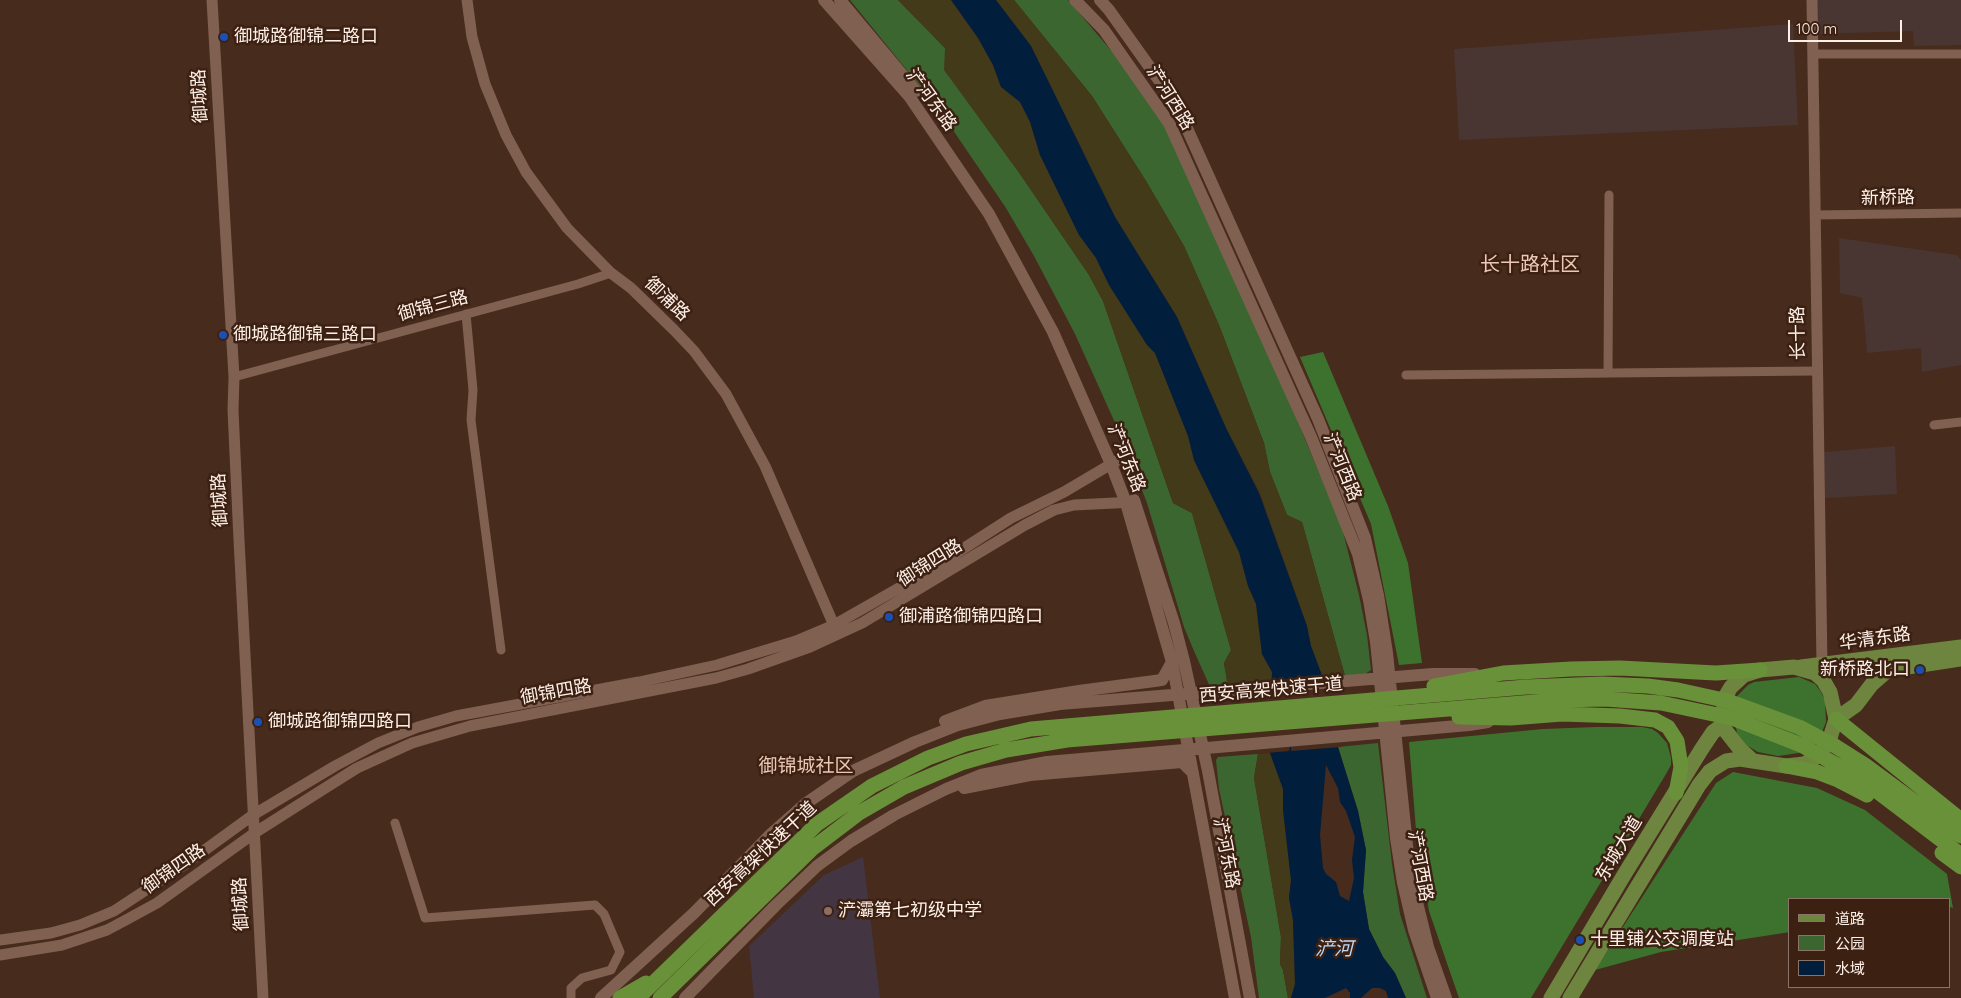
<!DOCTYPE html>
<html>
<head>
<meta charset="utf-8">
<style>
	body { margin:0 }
	#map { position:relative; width:1961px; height:998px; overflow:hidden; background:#472b1d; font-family:Quicksand,"Noto Sans SC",sans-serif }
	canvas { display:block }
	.legend { position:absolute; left:1788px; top:898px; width:162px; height:90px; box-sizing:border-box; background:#3c2113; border:1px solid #8a7368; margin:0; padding:6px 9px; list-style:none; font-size:15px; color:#feefe7 }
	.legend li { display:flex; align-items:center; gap:10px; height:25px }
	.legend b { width:25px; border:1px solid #8a7368 }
	.scale { position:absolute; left:1788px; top:20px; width:114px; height:22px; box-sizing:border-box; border:2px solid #feefe7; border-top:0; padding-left:6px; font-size:15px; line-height:18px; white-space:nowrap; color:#feefe7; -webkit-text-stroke:4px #3c2113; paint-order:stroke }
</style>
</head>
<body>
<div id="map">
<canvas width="1961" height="998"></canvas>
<ul class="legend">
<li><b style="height:6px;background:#6e853f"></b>道路</li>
<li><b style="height:14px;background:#3c6630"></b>公园</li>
<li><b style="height:14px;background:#021e3d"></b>水域</li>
</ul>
<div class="scale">100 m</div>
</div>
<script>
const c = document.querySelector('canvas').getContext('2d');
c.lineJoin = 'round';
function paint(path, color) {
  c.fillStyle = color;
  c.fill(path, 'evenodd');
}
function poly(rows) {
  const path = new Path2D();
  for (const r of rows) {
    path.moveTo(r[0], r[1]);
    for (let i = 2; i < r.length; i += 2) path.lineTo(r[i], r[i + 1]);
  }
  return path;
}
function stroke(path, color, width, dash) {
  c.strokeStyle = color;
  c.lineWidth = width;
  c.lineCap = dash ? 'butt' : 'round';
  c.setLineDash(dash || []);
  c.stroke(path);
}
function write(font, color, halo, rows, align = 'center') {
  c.font = font + ' Quicksand,"Noto Sans SC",sans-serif';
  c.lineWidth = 5;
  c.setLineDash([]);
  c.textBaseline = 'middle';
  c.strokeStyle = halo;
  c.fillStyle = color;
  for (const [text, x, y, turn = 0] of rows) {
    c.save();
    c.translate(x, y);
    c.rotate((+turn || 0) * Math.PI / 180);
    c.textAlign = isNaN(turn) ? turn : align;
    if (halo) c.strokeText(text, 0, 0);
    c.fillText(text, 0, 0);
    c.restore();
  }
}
paint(poly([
	[1816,0,1961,0,1961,45,1914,46,1913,31,1816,34],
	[1793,24,1798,125,1459,140,1454,49],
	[1839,238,1957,255,1961,260,1961,365,1922,372,1921,348,1867,353,1862,298,1840,293],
	[1895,446,1897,494,1825,498,1824,452]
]), '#493531');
paint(poly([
	[863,857,880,998,754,998,749,946,824,875]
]), '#443542');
paint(poly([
	[850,0,898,0,945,48,945,70,1020,174,1089,275,1103,301,1173,503,1192,513,1231,650,1224,663,1228,687,1211,689,1194,651,1184,627,1147,503,1121,436,1075,334,1034,256,1006,208,940,111],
	[1014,0,1068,0,1149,95,1205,199,1342,528,1359,595,1367,635,1371,670,1365,674,1345,676,1302,522,1287,515,1270,472,1264,443,1219,325,1184,246,1146,181,1092,96],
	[1378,743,1392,864,1400,914,1427,998,1406,998,1395,973,1383,957,1369,929,1363,892,1366,850,1358,811,1338,747],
	[1258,754,1254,778,1281,937,1280,964,1283,970,1288,998,1259,998,1251,937,1219,789,1216,760,1218,757]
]), '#3c6630');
paint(poly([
	[1323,352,1388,506,1408,563,1422,663,1399,665,1371,524,1300,357],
	[1799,677,1815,684,1821,692,1825,701,1826,722,1818,742,1806,752,1778,756,1758,752,1746,745,1737,733,1735,723,1736,699,1738,695,1748,685,1754,682],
	[1596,727,1642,727,1652,729,1658,733,1667,743,1671,758,1671,765,1666,774,1531,998,1459,998,1429,911,1416,830,1409,742,1543,729],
	[1733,772,1817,788,1865,810,1947,874,1953,908,1950,907,1950,899,1790,899,1790,932,1661,952,1595,970,1716,783]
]), '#3d722e');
paint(poly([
	[898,0,951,0,978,38,993,65,1001,87,1020,102,1030,122,1040,155,1079,235,1096,258,1109,285,1147,345,1155,353,1188,436,1194,460,1239,552,1248,586,1256,604,1262,654,1272,672,1271,683,1228,687,1224,663,1231,650,1192,513,1173,503,1103,301,1089,275,1020,174,944,70,945,48],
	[996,0,1014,0,1092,96,1146,181,1184,246,1219,325,1264,443,1270,472,1287,515,1302,522,1345,676,1323,678,1311,646,1307,626,1260,493,1226,428,1177,317,1115,217,1031,46],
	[1270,753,1283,789,1283,810,1291,880,1289,898,1293,920,1295,984,1291,998,1288,998,1283,970,1280,964,1281,937,1254,778,1258,754]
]), '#433a1a');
paint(poly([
	[951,0,996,0,1031,46,1115,217,1177,317,1226,428,1259,493,1307,626,1311,646,1323,678,1338,747,1358,811,1366,850,1363,892,1369,929,1383,957,1395,973,1406,998,1388,998,1386,991,1380,988,1372,988,1361,998,1350,998,1350,993,1346,988,1325,998,1291,998,1295,984,1293,920,1289,898,1291,880,1283,810,1283,789,1270,753,1272,672,1262,654,1256,604,1248,586,1239,552,1194,460,1188,436,1155,353,1147,345,1109,285,1096,258,1079,235,1040,155,1030,122,1020,102,1001,87,993,65,978,38],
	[1326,765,1338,788,1340,802,1346,811,1355,837,1352,860,1354,878,1349,901,1340,896,1336,882,1326,874,1323,868,1320,835]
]), '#021e3d');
paint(poly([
	[1326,678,1330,692,1341,747,1291,751,1291,744,1289,751,1267,753,1265,730,1269,683]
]), '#472b1d');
stroke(poly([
	[1814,54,1961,54],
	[1815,215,1961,213],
	[466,314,473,390,471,420,501,650],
	[1608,373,1609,195],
	[1406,375,1816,371],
	[234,377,578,284,611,273],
	[1934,425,1961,422],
	[395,823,425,918,595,905,604,914,620,952,611,970,582,978,571,988,571,998]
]), '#806051', 9);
stroke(poly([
	[212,0,234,377,233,410,239,540,263,998],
	[467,0,472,37,485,84,506,135,526,172,567,228,611,273,631,288,674,330,694,351,726,394,765,466,836,630],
	[1812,0,1822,665],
	[0,940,51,933,80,925,114,911,187,863,253,815,335,766,378,743,418,727,456,716,639,682,717,665,796,641,834,625,927,572,1011,518,1064,492,1118,460],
	[0,955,62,945,107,930,124,921,157,903,256,832,322,790,357,768,412,743,470,726,716,678,748,669,810,647,862,623,1025,525,1054,510,1074,505,1135,502]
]), '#806051', 11);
stroke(poly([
	[824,0,909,96,989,214,1053,332,1111,464,1126,503,1172,662,1235,998],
	[840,0,916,91],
	[1075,0,1104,30,1169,123,1311,437,1358,554,1369,600,1376,642,1396,838,1403,883,1414,930,1437,998],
	[1100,0,1109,10,1176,104,1318,419,1365,538,1378,595,1387,653,1410,874,1428,947,1446,998],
	[1134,500,1174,623,1184,661,1208,771,1250,998],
	[945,721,985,706,1079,691,1162,680,1172,662],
	[964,788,1030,775,1182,762,1193,773],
	[601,998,694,913,771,834,805,804,853,771,915,742,958,725,1000,714,1060,704,1433,674,1475,674],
	[685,998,776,905,817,866,851,841,894,815,946,789,981,775,1047,762,1469,725,1488,722]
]), '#806051', 12);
stroke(poly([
	[1794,667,1815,673,1823,680,1830,692,1836,719,1830,738,1820,754,1812,760,1804,764,1786,766,1753,761,1740,749,1725,730,1722,720,1725,697,1731,687,1744,675,1760,670,1794,667],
	[1801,667,1961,647],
	[1836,719,1856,705,1872,684,1888,670,1961,659],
	[1551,998,1624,875,1701,750,1713,732,1723,725],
	[1570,998,1699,785,1710,771,1726,761,1740,759,1753,761]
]), '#6e853f', 15);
stroke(poly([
	[1434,686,1503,673,1571,669,1620,668,1716,673,1760,670],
	[1459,717,1511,718,1562,714,1620,716,1655,720,1668,727,1677,741,1681,767,1676,793],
	[1836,719,1961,820],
	[1786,766,1817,772,1838,780,1867,795],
	[1942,853,1961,867],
	[620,998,646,983],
	[638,998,817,824,872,786,928,758,966,744,1031,729,1526,687,1602,684,1648,686,1678,690,1728,701,1799,727,1835,746,1865,765,1961,836],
	[660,998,813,848,859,813,904,787,961,763,1006,750,1067,740,1559,700,1605,699,1661,703,1732,718,1801,745,1846,770,1878,792,1961,855]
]), '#689139', 15);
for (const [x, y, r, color] of [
	[224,37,5,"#1a4fb4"],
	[223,335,5,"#1a4fb4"],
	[889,617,5,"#1a4fb4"],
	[1920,670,5,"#1a4fb4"],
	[258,722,5,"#1a4fb4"],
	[828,911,5,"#8d6e63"],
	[1580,940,5,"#1a4fb4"]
]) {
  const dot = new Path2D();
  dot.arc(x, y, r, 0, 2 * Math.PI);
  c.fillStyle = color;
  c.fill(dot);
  stroke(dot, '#3c2113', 2);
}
write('18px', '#feefe7', '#3c2113', [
	["御城路御锦二路口",234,37],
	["御城路御锦三路口",233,335],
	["御浦路御锦四路口",899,617],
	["新桥路北口",1910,670,"right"],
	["御城路御锦四路口",268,722],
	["浐灞第七初级中学",838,911],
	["十里铺公交调度站",1590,940]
], 'left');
write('18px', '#feefe7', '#3c2113', [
	["御城路",200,96,-93],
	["浐河西路",1170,98,58],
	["浐河东路",931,100,54],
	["新桥路",1888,198,-1],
	["御浦路",667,299,44],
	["御锦三路",433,306,-15],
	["长十路",1798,333,-91],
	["浐河东路",1126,458,68],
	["浐河西路",1342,467,68],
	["御城路",220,500,-93],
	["御锦四路",930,563,-32],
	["华清东路",1875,639,-8],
	["西安高架快速干道",1271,690,-5],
	["御锦四路",556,692,-10],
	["东城大道",1619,849,-59],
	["浐河东路",1226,853,79],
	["西安高架快速干道",761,854,-43],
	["浐河西路",1420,866,80],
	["御锦四路",174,869,-35],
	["御城路",241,904,-93]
]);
write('19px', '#ebc7b5', '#3c2113', [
	["御锦城社区",806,766]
]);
write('italic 19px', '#bbd8fb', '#3c2113', [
	["浐河",1334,949]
]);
write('20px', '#ebc7b5', '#3c2113', [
	["长十路社区",1530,265]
]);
</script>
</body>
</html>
